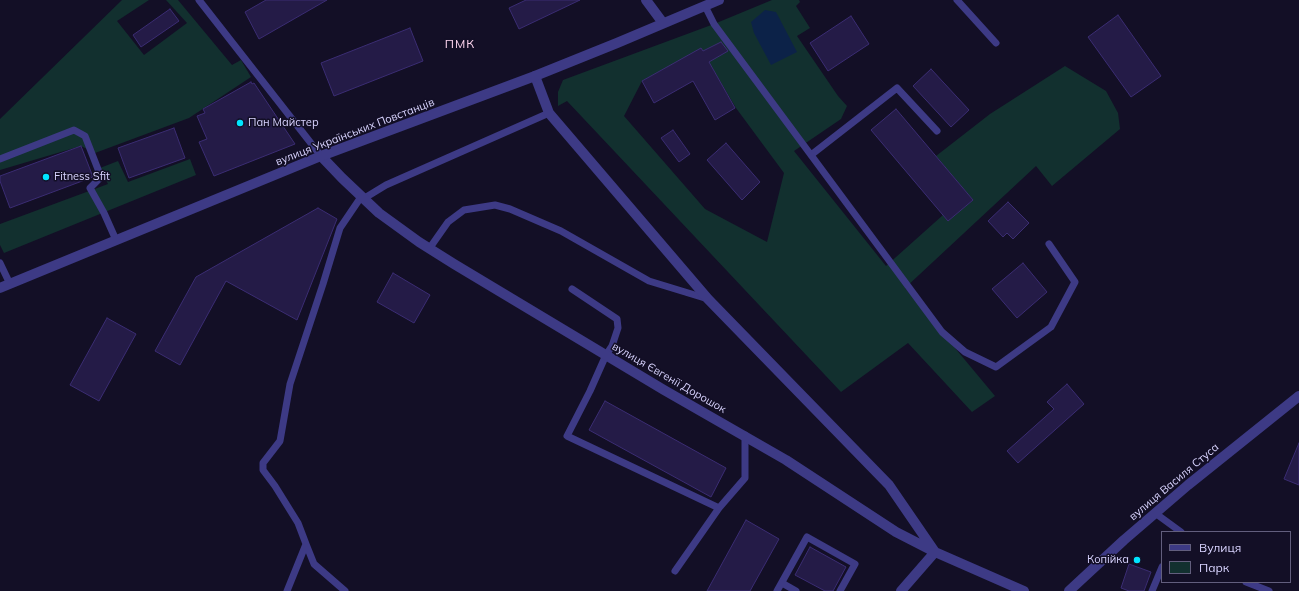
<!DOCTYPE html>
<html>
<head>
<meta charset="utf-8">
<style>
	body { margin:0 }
	#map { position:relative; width:1299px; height:591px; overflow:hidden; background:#130f26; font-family:Mulish,sans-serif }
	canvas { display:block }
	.legend { position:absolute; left:1161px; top:531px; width:130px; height:52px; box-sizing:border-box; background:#130f26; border:1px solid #625e7d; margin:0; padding:5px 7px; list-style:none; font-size:12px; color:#d9d4ff }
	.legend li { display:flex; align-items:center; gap:8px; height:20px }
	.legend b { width:20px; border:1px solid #625e7d }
</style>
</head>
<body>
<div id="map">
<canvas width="1299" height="591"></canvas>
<ul class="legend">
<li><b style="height:5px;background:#3d3a85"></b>Вулиця</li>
<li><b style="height:11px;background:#12302f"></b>Парк</li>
</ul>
</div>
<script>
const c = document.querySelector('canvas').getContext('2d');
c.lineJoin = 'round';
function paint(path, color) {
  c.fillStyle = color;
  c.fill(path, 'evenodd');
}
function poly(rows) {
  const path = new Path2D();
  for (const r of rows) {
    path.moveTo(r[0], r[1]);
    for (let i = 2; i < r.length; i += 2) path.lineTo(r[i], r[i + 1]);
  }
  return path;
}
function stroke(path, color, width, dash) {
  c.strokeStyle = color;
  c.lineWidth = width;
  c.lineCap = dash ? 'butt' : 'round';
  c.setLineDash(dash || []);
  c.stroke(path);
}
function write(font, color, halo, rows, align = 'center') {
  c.font = font + ' Mulish,sans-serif';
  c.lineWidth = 3;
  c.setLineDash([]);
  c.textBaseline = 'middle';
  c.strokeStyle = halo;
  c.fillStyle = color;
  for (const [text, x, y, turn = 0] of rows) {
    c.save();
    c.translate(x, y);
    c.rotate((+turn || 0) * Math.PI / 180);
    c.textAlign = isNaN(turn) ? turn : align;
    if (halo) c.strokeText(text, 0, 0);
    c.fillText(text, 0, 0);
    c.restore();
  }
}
paint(poly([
	[122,0,149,0,117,21,144,55,187,23,166,0,178,0,232,65,241,60,251,77,189,118,95,153,81,146,0,170,0,119],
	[772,0,799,0,800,2,796,6,810,28,797,36,838,96,847,106,841,119,794,151,886,266,943,215,948,221,973,200,936,156,990,114,1065,66,1106,91,1118,113,1120,129,1052,186,1036,166,905,288,995,396,972,412,908,343,841,392,567,101,558,106,558,92,563,80,714,24],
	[701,49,736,108,784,173,767,242,705,209,624,116,642,81],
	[190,159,196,175,4,253,0,245,0,224,108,184,100,168,118,161,128,182]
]), '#12302f');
paint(poly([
	[765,10,776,12,797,52,771,65,754,33,751,22]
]), '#0c2248');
const building = poly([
	[266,0,327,0,259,39,245,12,266,0],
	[526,0,580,0,519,29,509,8,526,0],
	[170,9,179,21,141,47,133,35,170,9],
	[1118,15,1161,76,1131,97,1088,37,1118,15],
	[851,16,869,44,828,71,810,43,851,16],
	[410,28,423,61,334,96,321,63,410,28],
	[721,42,728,51,709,62,735,108,715,120,693,81,654,103,642,81,701,48,703,51,721,42],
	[931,69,969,110,951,127,913,86,931,69],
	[251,82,252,84,254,83,295,144,214,176,199,142,207,139,197,116,205,113,203,109,251,82],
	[896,109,973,200,948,221,871,130,896,109],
	[174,128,185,158,129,178,118,148,174,128],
	[673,130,690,154,679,162,661,138,673,130],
	[726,143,760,182,742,200,707,160,726,143],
	[81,146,93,177,10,208,0,181,0,176,81,146],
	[1008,202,1029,223,1013,239,1007,233,1003,237,988,221,1008,202],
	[318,208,337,219,297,320,226,281,180,365,155,351,196,277,318,208],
	[1023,263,1047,292,1017,318,992,289,1023,263],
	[393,273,430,295,414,323,377,302,393,273],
	[107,318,136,334,99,401,70,385,107,318],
	[1067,384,1084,404,1018,463,1007,451,1054,409,1047,402,1067,384],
	[605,401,726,468,711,497,589,430,605,401],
	[1299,443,1299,485,1284,479,1299,443],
	[746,520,779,539,750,591,707,591,746,520],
	[810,547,846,567,833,591,825,591,795,575,810,547],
	[1129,564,1151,572,1144,591,1129,591,1121,588,1129,564]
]);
paint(building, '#241b47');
stroke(building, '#3b2d73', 1);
stroke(poly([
	[199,0,321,156],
	[957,0,996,43],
	[705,6,714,24,942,332,965,352,996,367,1051,327,1075,282,1049,244],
	[811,155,897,88,937,131],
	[0,159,74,130,85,136,101,177,90,188,104,213,116,240],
	[363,199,386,185,549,113],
	[429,249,448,222,464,210,495,205,510,209,561,231,649,281,708,299],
	[0,263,10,284],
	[572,289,617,319,618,328,612,346,606,355,590,391,567,436,719,508],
	[1155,513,1181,532],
	[306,544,314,564,345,591],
	[675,571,719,508,745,478,745,435],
	[1246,582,1269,591],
	[782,583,796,591],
	[287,591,306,544,298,523,275,486,263,470,263,463,280,441,290,384,323,284,340,228,361,197],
	[777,591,807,537,855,564,840,591],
	[1152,591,1162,567]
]), '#3d3a85', 7);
stroke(poly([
	[646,0,663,23],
	[535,76,549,113,708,299,889,485,935,552,901,591],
	[321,156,342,178,379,213,419,242,454,264,664,390,786,460,896,532,935,552,1024,591],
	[1069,591,1124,540,1188,485,1299,396]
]), '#3d3a85', 10);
stroke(poly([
	[0,288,321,156,535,76,617,43,719,0]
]), '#3d3a85', 10);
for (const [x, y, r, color] of [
	[240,123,4,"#00e5ff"],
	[46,177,4,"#00e5ff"],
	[1137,560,4,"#00e5ff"]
]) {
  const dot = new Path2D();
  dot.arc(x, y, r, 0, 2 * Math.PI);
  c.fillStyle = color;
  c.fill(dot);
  stroke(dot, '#130f26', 1.5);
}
write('11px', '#d9d4ff', '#130f26', [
	["Пан Майстер",248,123],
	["Fitness Sfit",54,177],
	["Копійка",1129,560,"right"]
], 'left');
write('11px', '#d9d4ff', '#130f26', [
	["вулиця Українських Повстанців",355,132,-21],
	["вулиця Євгенії Дорошок",669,378,30],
	["вулиця Василя Стуса",1174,482,-40]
]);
c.letterSpacing = '1px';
write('12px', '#ffd6f0', '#130f26', [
	["ПМК",460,44]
]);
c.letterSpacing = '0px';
</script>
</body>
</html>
